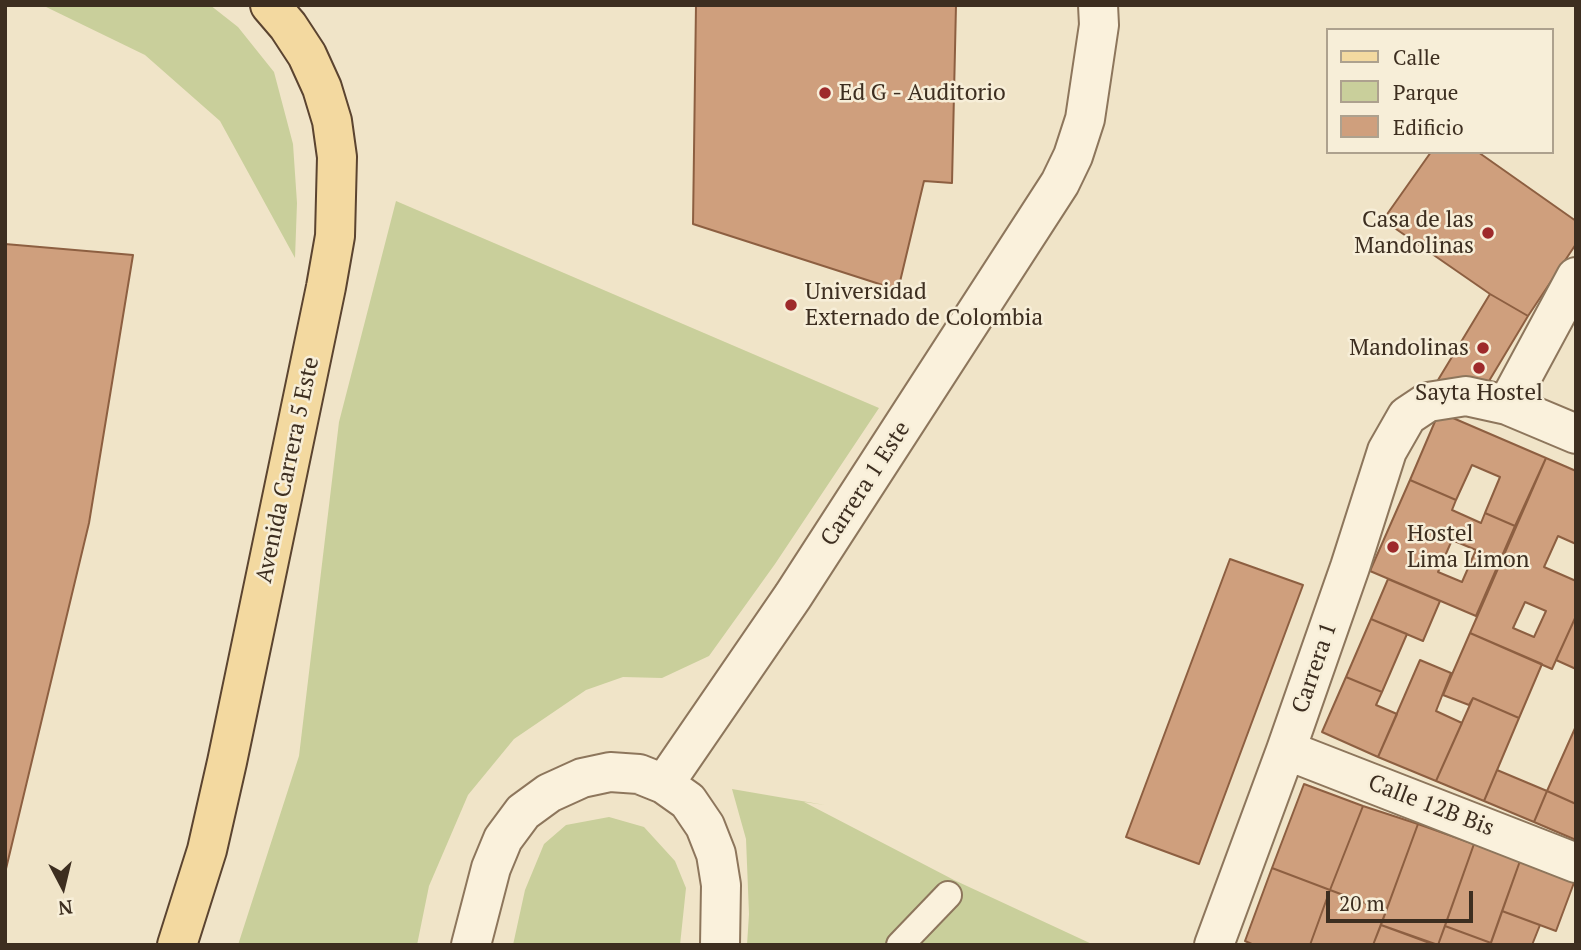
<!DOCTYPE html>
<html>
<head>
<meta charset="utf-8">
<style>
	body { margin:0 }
	#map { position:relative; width:1581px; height:950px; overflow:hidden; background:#f0e4c8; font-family:"PT Serif",serif }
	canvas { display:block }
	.frame { position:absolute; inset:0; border:7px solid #3d2e20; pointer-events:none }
	.legend { position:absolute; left:1326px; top:28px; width:228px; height:126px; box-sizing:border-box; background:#f7eed8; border:2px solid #ada18e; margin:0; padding:9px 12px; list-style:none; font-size:21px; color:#3d2e20 }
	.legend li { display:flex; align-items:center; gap:14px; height:35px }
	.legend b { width:35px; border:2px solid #ada18e }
	.north { position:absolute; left:28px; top:852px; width:70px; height:70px; -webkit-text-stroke:5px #f7eed8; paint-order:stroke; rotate:173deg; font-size:19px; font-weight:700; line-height:28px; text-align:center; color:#3d2e20 }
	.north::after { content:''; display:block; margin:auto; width:24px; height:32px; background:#3d2e20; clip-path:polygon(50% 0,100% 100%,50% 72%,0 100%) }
	.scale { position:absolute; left:1326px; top:891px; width:147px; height:32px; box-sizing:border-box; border:4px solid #3d2e20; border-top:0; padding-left:9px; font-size:21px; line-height:24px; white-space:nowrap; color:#3d2e20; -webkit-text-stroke:5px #f7eed8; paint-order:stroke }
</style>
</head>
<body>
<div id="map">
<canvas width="1581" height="950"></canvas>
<div class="frame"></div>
<ul class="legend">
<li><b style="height:9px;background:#f3d9a0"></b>Calle</li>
<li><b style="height:19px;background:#c9cf9b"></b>Parque</li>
<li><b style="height:19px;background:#cf9f7d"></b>Edificio</li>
</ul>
<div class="north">N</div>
<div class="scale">20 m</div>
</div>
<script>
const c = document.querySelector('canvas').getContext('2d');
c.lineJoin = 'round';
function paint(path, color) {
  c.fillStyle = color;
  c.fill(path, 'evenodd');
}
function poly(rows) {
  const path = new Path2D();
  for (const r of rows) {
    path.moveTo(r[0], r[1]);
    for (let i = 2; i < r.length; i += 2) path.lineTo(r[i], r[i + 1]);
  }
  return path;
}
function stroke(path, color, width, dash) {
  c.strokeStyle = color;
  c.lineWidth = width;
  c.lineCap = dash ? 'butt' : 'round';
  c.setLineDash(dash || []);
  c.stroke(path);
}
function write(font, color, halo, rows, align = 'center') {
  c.font = font + ' "PT Serif",serif';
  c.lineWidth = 5;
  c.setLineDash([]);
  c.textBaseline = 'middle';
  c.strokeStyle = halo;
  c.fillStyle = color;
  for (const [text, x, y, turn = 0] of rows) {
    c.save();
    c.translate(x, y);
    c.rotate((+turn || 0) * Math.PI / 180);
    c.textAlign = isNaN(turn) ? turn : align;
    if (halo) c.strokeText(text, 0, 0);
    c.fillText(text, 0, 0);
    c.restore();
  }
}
paint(poly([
	[42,5,210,5,238,27,274,72,293,144,297,203,295,258,220,121,145,55],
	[396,201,879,408,775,564,709,656,662,678,623,677,586,690,514,739,468,795,429,886,417,945,238,945,299,756,339,422],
	[732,789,825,805,804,802,954,880,1094,945,747,945,749,914,746,839],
	[609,817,644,827,675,861,686,888,680,945,513,945,525,890,544,844,566,825]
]), '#c9cf9b');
const building = poly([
	[696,5,956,5,952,183,924,181,898,290,693,224,696,5],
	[1431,152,1478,152,1576,221,1576,244,1528,316,1490,294,1383,220,1431,152],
	[5,244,133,255,89,523,5,873,5,244],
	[1490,294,1528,316,1483,391,1438,380,1490,294],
	[1439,412,1546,458,1515,526,1485,513,1500,477,1472,465,1456,500,1410,480,1439,412],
	[1546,458,1576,471,1576,544,1558,536,1544,567,1576,581,1576,616,1552,669,1470,633,1546,458],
	[1525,602,1546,611,1534,637,1513,628,1525,602],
	[1410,480,1456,500,1452,510,1481,523,1485,513,1515,526,1476,616,1370,571,1410,480],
	[1452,540,1476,550,1462,582,1438,572,1452,540],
	[1230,559,1303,585,1199,864,1126,837,1230,559],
	[1388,579,1440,601,1423,641,1371,619,1388,579],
	[1576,616,1576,669,1556,660,1576,616],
	[1371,619,1407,634,1382,692,1346,677,1371,619],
	[1470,633,1542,664,1519,718,1473,698,1469,705,1443,695,1470,633],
	[1420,660,1451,673,1436,711,1462,723,1436,781,1378,757,1420,660],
	[1346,677,1382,692,1376,705,1397,714,1378,757,1322,732,1346,677],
	[1473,698,1519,718,1484,801,1436,781,1473,698],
	[1576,726,1576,804,1547,791,1576,726],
	[1497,770,1547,791,1534,822,1484,801,1497,770],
	[1304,784,1363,806,1330,890,1272,868,1304,784],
	[1547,791,1576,804,1576,840,1534,822,1547,791],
	[1363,806,1418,824,1386,911,1330,890,1363,806],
	[1418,824,1474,844,1438,945,1381,925,1418,824],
	[1474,844,1520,861,1491,943,1445,926,1474,844],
	[1520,861,1575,880,1556,931,1502,911,1520,861],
	[1272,868,1330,890,1310,945,1254,945,1245,941,1272,868],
	[1330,890,1386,911,1373,945,1310,945,1330,890],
	[1502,911,1540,925,1532,945,1490,945,1502,911],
	[1381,925,1435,945,1373,945,1381,925],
	[1445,926,1491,943,1490,945,1438,945,1445,926]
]);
paint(building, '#cf9f7d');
stroke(building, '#8d5f41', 2);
const lane = poly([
	[900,945,948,895]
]);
const street = poly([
	[1507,405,1576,277],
	[1286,750,1576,863],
	[664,784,793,596,1060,183,1073,156,1085,119,1099,25,1098,5],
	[471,945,491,868,503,839,523,812,549,793,582,778,610,772,639,774,664,784,688,801,705,826,716,854,721,885,720,945],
	[1214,945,1286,750,1350,567,1387,451,1407,416,1428,402,1466,396,1507,405,1576,434]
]);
const primary = poly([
	[177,945,207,850,227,762,326,287,335,236,337,157,332,121,322,88,307,55,288,26,270,5]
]);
stroke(lane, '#8d765c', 30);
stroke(street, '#8d765c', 42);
stroke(primary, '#5b4430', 42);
stroke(lane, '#faf1dc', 26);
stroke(street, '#faf1dc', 38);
stroke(primary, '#f3d9a0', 38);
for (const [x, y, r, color] of [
	[825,93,7,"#9e2a2b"],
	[1488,233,7,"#9e2a2b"],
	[791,305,7,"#9e2a2b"],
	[1483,348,7,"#9e2a2b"],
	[1479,368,7,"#9e2a2b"],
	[1393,547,7,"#9e2a2b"]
]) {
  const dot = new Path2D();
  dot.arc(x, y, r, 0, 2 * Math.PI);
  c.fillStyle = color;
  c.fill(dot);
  stroke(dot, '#f7eed8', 2.5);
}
write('23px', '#3d2e20', '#f7eed8', [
	["Ed G - Auditorio",839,93],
	["Casa de las",1474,220,"right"],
	["Mandolinas",1474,246,"right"],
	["Universidad",805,292],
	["Externado de Colombia",805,318],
	["Mandolinas",1469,348,"right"],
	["Sayta Hostel",1479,393,"center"],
	["Hostel",1407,534],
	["Lima Limon",1407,560]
], 'left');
write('23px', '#3d2e20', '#f7eed8', [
	["Avenida Carrera 5 Este",288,470,-78],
	["Carrera 1 Este",866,484,-57],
	["Carrera 1",1315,668,-71],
	["Calle 12B Bis",1431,806,21]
]);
</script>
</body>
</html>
